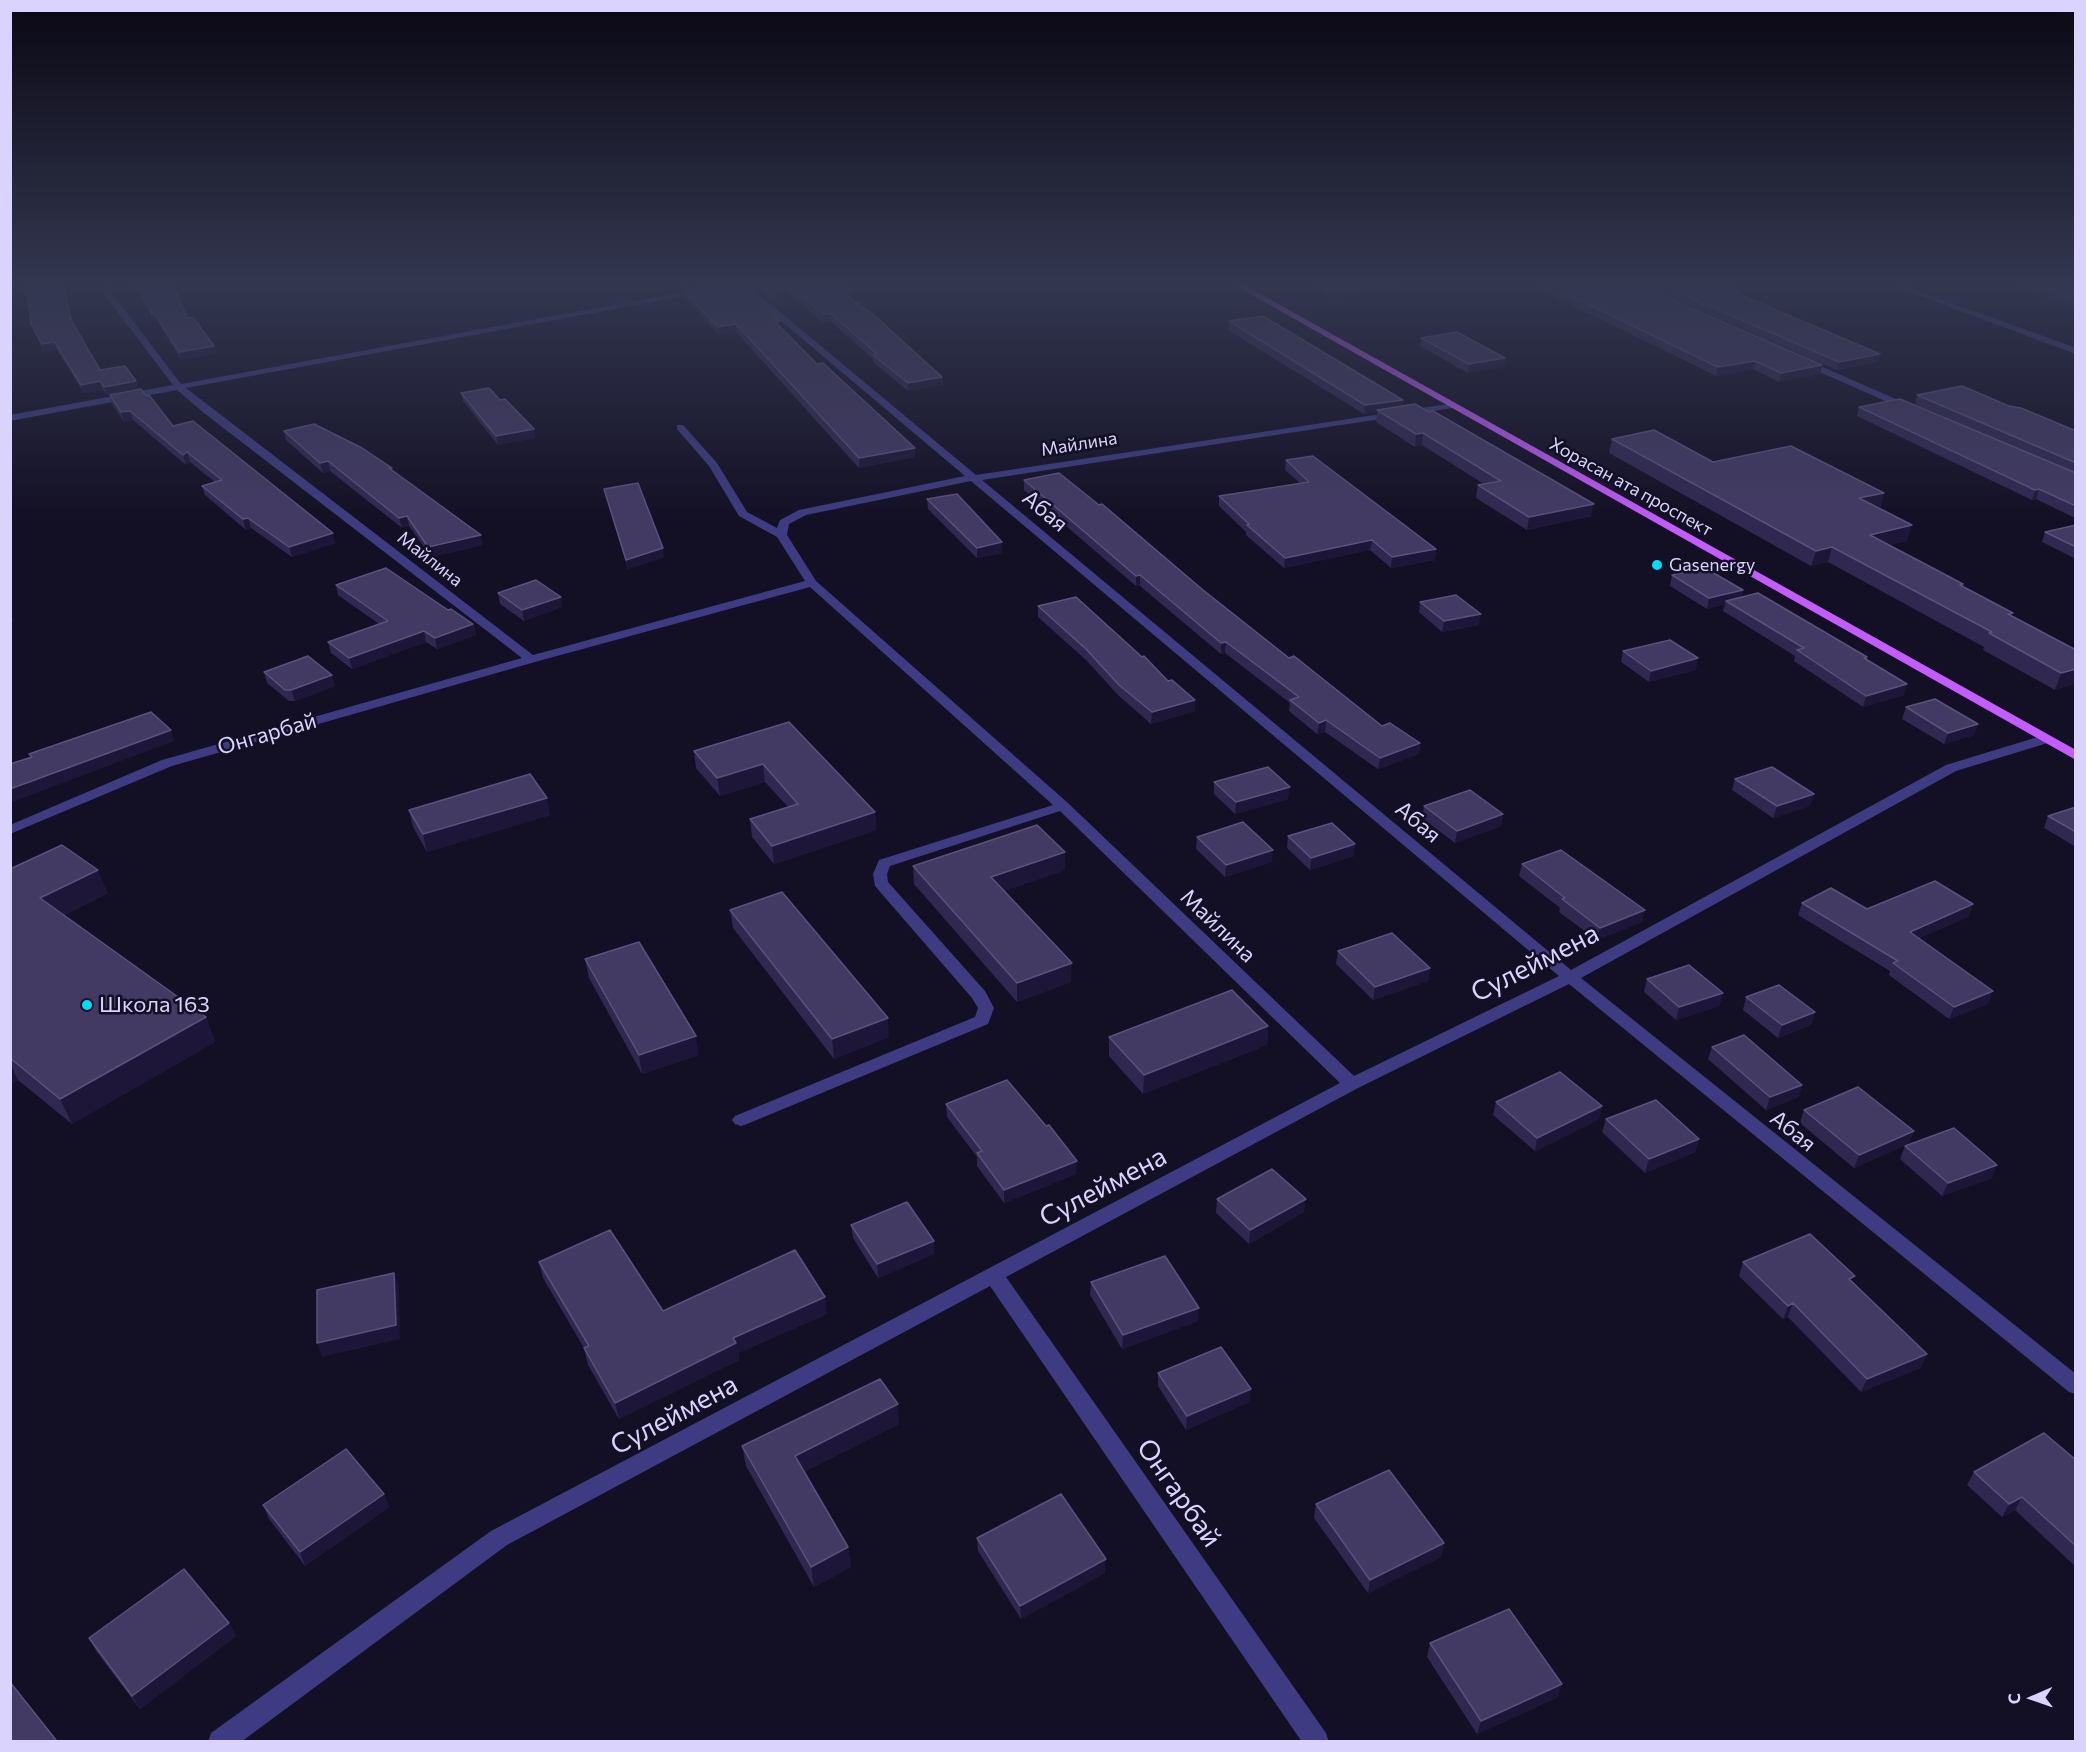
<!DOCTYPE html>
<html>
<head>
<meta charset="utf-8">
<style>
	body { margin:0 }
	#map { position:relative; width:2086px; height:1752px; overflow:hidden; background:#130f24; font-family:Commissioner,sans-serif }
	canvas { display:block }
	.frame { position:absolute; inset:0; border:12px solid #d9d3fe; pointer-events:none }
	.north { position:absolute; left:2002px; top:1668px; width:60px; height:60px; -webkit-text-stroke:4px #130f24; paint-order:stroke; rotate:268deg; font-size:16px; font-weight:700; line-height:24px; text-align:center; color:#d9d3fe }
	.north::after { content:''; display:block; margin:auto; width:21px; height:27px; background:#d9d3fe; clip-path:polygon(50% 0,100% 100%,50% 72%,0 100%) }
</style>
</head>
<body>
<div id="map">
<canvas width="2086" height="1752"></canvas>
<div class="frame"></div>
<div class="north">С</div>
</div>
<script>
const c = document.querySelector('canvas').getContext('2d');
c.lineJoin = 'round';
function poly(rows) {
  const path = new Path2D();
  for (const r of rows) {
    path.moveTo(r[0], r[1]);
    for (let i = 2; i < r.length; i += 2) path.lineTo(r[i], r[i + 1]);
  }
  return path;
}
function paint(path, color) {
  c.fillStyle = color;
  c.fill(path, 'evenodd');
}
function stroke(path, color, width, dash) {
  c.strokeStyle = color;
  c.lineWidth = width;
  c.lineCap = dash ? 'butt' : 'round';
  c.setLineDash(dash || []);
  c.stroke(path);
}
function write(font, color, halo, rows, align = 'center') {
  c.font = font + ' Commissioner,sans-serif';
  c.lineWidth = 5;
  c.setLineDash([]);
  c.textBaseline = 'middle';
  c.strokeStyle = halo;
  c.fillStyle = color;
  for (const [text, x, y, turn = 0] of rows) {
    c.save();
    c.translate(x, y);
    c.rotate((+turn || 0) * Math.PI / 180);
    c.textAlign = isNaN(turn) ? turn : align;
    if (halo) c.strokeText(text, 0, 0);
    c.fillText(text, 0, 0);
    c.restore();
  }
}
paint(poly([
	[101,282,109,282,111,292,181,384,700,289,718,282,729,282,702,293,186,388,533,655,805,581,777,537,739,516,709,466,677,429,677,425,683,425,717,463,747,512,777,528,780,520,799,510,965,476,735,282,744,282,976,475,1455,403,1455,407,1452,408,982,480,1571,970,1946,765,2041,736,2051,736,2053,739,2051,742,1956,771,1581,978,2076,1374,2076,1394,2069,1392,1569,984,1358,1088,1006,1277,1326,1733,1329,1742,1302,1742,990,1286,507,1545,241,1742,208,1742,211,1733,491,1531,1340,1083,1060,811,890,866,887,874,888,882,985,991,994,1008,988,1024,747,1124,741,1126,735,1124,732,1120,735,1116,975,1017,978,1008,972,998,875,886,873,874,879,860,1053,805,810,587,535,662,172,766,10,834,10,825,162,760,522,658,204,413,177,390,10,421,10,415,173,385,104,294,101,282],
	[971,481,1559,976,1354,1076,1068,803,816,581,787,535,789,524,806,515,971,481],
	[1882,282,1894,282,2076,348,2076,354,1882,282],
	[1802,358,1912,406,1914,408,1906,410,1799,363,1799,359,1802,358]
]), '#3f3b82');
paint(poly([
	[1229,282,1239,282,2076,750,2076,760,1229,282]
]), '#c35cfc');
paint(poly([
	[25,282,66,282,65,291,73,322,100,370,136,381,138,389,106,395,103,390,84,393,57,350,44,352,34,332,31,324,29,306],
	[128,282,187,318,214,346,216,354,181,360,157,321,155,322,140,293,130,294,128,287],
	[748,282,838,282,852,292,852,300,942,377,943,385,908,391,874,363,873,359,830,321,824,323,784,290,773,303],
	[1304,282,1435,282,1332,298],
	[1525,282,1631,282,1820,374,1779,382,1753,369,1716,376],
	[1636,282,1719,282,1739,294,1878,362,1837,370,1636,283],
	[2004,282,2076,282,2076,308],
	[702,287,765,303,765,307,781,329,817,364,915,457,859,468,736,332,719,335,685,298,684,291],
	[1229,321,1403,400,1402,406,1591,516,1527,530,1476,498,1478,485,1484,484,1422,445,1415,447,1376,422,1377,412,1364,414,1228,330],
	[1421,338,1505,358,1504,367,1468,373,1420,346],
	[461,393,500,400,534,429,535,438,498,445,463,401],
	[110,395,146,396,173,426,335,543,292,557,251,528,246,530,205,495,202,486,215,482,190,462,186,465,133,420,124,422,112,404],
	[1917,395,2009,406,2076,431,2076,517,2073,517,2036,499,2032,500,1857,416,1859,407,1963,425,1915,404],
	[284,431,393,471,483,545,431,557,409,526,402,528,330,471,323,473,286,440],
	[1612,439,1713,462,1884,493,1880,508,1878,508,1907,541,1889,545,1963,584,1963,586,2012,616,2076,650,2055,690,1983,650,1984,647,1828,562,1811,566,1609,453],
	[1286,460,1436,549,1435,560,1391,568,1370,550,1284,568,1246,535,1246,532,1219,506,1219,496,1300,483,1285,470],
	[1024,480,1203,590,1289,658,1382,726,1420,743,1419,754,1378,769,1325,732,1317,734,1289,711,1290,703,1225,653,1221,654,1140,586,1136,586,1024,490],
	[604,489,664,557,628,569,606,498],
	[927,499,1002,542,1002,553,977,558,928,509],
	[2076,525,2076,559,2042,542,2045,532],
	[1672,575,1743,590,1741,597,1867,657,1867,660,1904,695,1863,707,1794,661,1795,656,1723,611,1725,604,1707,609,1670,586],
	[336,585,448,610,473,624,476,635,437,649,426,642,352,669,331,653,328,642,379,624,338,595],
	[498,593,562,607,524,621,500,604],
	[1420,602,1479,625,1442,632,1419,612],
	[1038,606,1195,711,1151,724,1119,696,1086,660,1038,617],
	[1623,651,1696,670,1649,682,1621,662],
	[264,672,335,686,295,701,289,701,267,683],
	[1906,707,1978,724,1974,735,1944,744,1902,719],
	[789,722,875,812,876,830,774,864,752,837,750,819,788,807,765,782,720,796,696,768,694,751],
	[1735,779,1810,806,1773,818,1732,790],
	[1214,782,1288,799,1235,814,1214,794],
	[1424,806,1503,814,1501,826,1455,843,1422,818],
	[2076,807,2076,847,2044,828,2048,816],
	[409,810,550,815,427,852,413,827],
	[1288,836,1354,856,1310,870,1287,848],
	[1197,837,1272,862,1225,877,1196,849],
	[1065,852,1065,870,1004,891,1071,982,1017,1002,914,884,913,866],
	[1522,864,1642,922,1597,940,1559,912,1560,908,1519,876],
	[10,869,108,893,64,915,206,1017,215,1042,72,1124,18,1080,10,1084],
	[1802,903,1867,909,1973,904,1968,917,1919,938,1988,1004,1949,1019,1889,975,1890,971,1798,915],
	[730,910,889,1037,834,1059,733,928],
	[1338,951,1430,968,1428,981,1373,1000,1336,964],
	[585,959,699,1055,642,1074,589,978],
	[1647,979,1723,993,1719,1006,1676,1020,1644,992],
	[1746,997,1815,1012,1811,1025,1778,1038,1743,1010],
	[1268,1026,1267,1045,1143,1094,1109,1056,1109,1037],
	[1712,1047,1802,1085,1798,1097,1766,1110,1708,1059],
	[1496,1102,1602,1106,1599,1119,1535,1151,1493,1115],
	[946,1104,1076,1174,1004,1203,977,1166,977,1157,947,1117],
	[1804,1110,1914,1131,1908,1144,1854,1168,1800,1123],
	[1606,1119,1699,1139,1695,1152,1645,1173,1602,1132],
	[1905,1146,1992,1178,1942,1196,1900,1159],
	[1217,1199,1304,1212,1249,1244,1216,1213],
	[851,1225,934,1254,878,1278,853,1238],
	[539,1262,663,1311,827,1314,738,1353,739,1360,619,1419,588,1365,584,1348,543,1278],
	[1743,1262,1853,1282,1927,1354,1920,1368,1861,1392,1788,1317,1783,1319,1739,1276],
	[1091,1282,1198,1321,1122,1349,1090,1295],
	[1158,1373,1251,1389,1249,1402,1186,1430,1158,1386],
	[899,1424,804,1472,848,1547,851,1567,814,1587,746,1466,742,1446],
	[2076,1460,2076,1567,2015,1510,2002,1517,1967,1485,1974,1472],
	[384,1494,389,1507,305,1566,269,1519,263,1505],
	[1316,1504,1444,1543,1441,1557,1368,1593,1314,1518],
	[977,1538,1105,1573,1021,1619,978,1551],
	[229,1623,236,1636,140,1709,96,1651,89,1638],
	[1430,1643,1558,1697,1477,1734,1427,1657]
]), '#312852');
paint(poly([
	[680,282,710,282,681,290],
	[783,282,784,290,773,303,772,295],
	[1385,282,1435,282,1332,298,1333,290],
	[137,286,140,293,130,294,128,287],
	[852,292,852,300,843,293],
	[830,313,830,321,824,323,823,314],
	[152,314,155,314,157,321,155,322],
	[780,321,781,330,775,322],
	[736,324,736,332,719,335,718,327],
	[55,342,57,350,44,352,42,344],
	[214,346,216,354,181,360,179,352],
	[1880,354,1878,362,1837,370,1839,362],
	[1505,358,1504,367,1468,373,1469,364],
	[1755,361,1753,369,1716,376,1718,367],
	[1822,365,1820,374,1779,382,1781,373],
	[942,377,943,385,908,391,908,383],
	[100,381,103,390,84,393,81,385],
	[136,381,138,389,106,395,104,387],
	[1403,400,1402,409,1377,410,1377,412,1364,414,1365,405],
	[130,411,133,420,124,422,121,412],
	[534,429,535,438,498,445,496,436],
	[1423,433,1422,445,1415,447,1416,434],
	[915,448,915,457,859,468,859,458],
	[187,452,190,462,186,465,183,455],
	[328,461,330,471,323,473,320,463],
	[2039,489,2036,499,2032,500,2035,490],
	[1884,493,1880,508,1854,513,1859,498],
	[1594,504,1591,516,1527,530,1529,517],
	[407,516,409,526,402,528,399,518],
	[248,518,251,528,246,530,243,519],
	[1912,525,1907,541,1866,551,1870,535],
	[333,533,335,543,292,557,289,547],
	[481,535,483,545,431,557,428,547],
	[1372,540,1370,550,1284,568,1285,558],
	[1002,542,1002,553,977,558,977,548],
	[1832,547,1828,562,1811,566,1816,551],
	[663,548,664,557,628,569,626,560],
	[1436,549,1435,560,1391,568,1392,557],
	[1140,575,1140,586,1136,586,1136,576],
	[1743,590,1740,601,1726,601,1725,604,1707,609,1709,598],
	[561,597,562,607,524,621,522,610],
	[10,612,14,621,10,622],
	[1481,614,1479,625,1442,632,1444,621],
	[473,624,476,635,437,649,435,638],
	[424,631,426,642,352,669,349,658],
	[1226,642,1225,653,1221,654,1221,643],
	[1698,658,1696,670,1649,682,1651,671],
	[2076,669,2076,684,2055,690,2061,673],
	[332,675,335,686,295,701,291,690],
	[1907,684,1904,695,1863,707,1866,696],
	[1195,700,1195,711,1151,724,1152,712],
	[1326,720,1325,732,1317,734,1319,723],
	[1978,724,1974,735,1944,744,1948,733],
	[171,730,174,741,10,803,10,789],
	[1420,743,1419,754,1378,769,1380,758],
	[763,764,765,782,720,796,717,778],
	[1290,787,1288,799,1235,814,1236,802],
	[1814,794,1810,806,1773,818,1777,806],
	[547,798,550,815,427,852,423,834],
	[875,812,876,830,774,864,772,846],
	[1503,814,1501,826,1455,843,1457,831],
	[1355,844,1354,856,1310,870,1311,858],
	[1273,850,1272,862,1225,877,1226,865],
	[1065,852,1065,870,992,895,991,877],
	[98,870,108,893,50,922,40,898],
	[1973,904,1968,917,1905,944,1910,932],
	[1645,910,1642,922,1597,940,1600,928],
	[1072,963,1071,982,1017,1002,1017,983],
	[1430,968,1428,981,1373,1000,1375,987],
	[1993,991,1988,1004,1949,1019,1954,1007],
	[1723,993,1719,1006,1676,1020,1679,1007],
	[1815,1012,1811,1025,1778,1038,1782,1025],
	[206,1017,215,1042,72,1124,60,1099],
	[888,1018,889,1037,834,1059,832,1039],
	[1268,1026,1267,1045,1143,1094,1144,1075],
	[696,1036,699,1055,642,1074,639,1055],
	[10,1063,18,1080,10,1084],
	[1802,1085,1798,1097,1766,1110,1770,1097],
	[1602,1106,1599,1119,1535,1151,1537,1138],
	[1914,1131,1908,1144,1854,1168,1859,1155],
	[1699,1139,1695,1152,1645,1173,1649,1159],
	[1077,1161,1076,1174,1004,1203,1004,1190],
	[1997,1165,1992,1178,1942,1196,1948,1183],
	[1306,1199,1304,1212,1249,1244,1250,1230],
	[934,1241,934,1254,878,1278,877,1264],
	[394,1273,399,1286,400,1339,322,1357,317,1343],
	[825,1297,827,1314,738,1353,739,1360,619,1419,615,1403,733,1338],
	[1793,1303,1788,1317,1783,1319,1788,1306],
	[1199,1308,1198,1321,1122,1349,1123,1335],
	[1927,1354,1920,1368,1861,1392,1867,1379],
	[1251,1389,1249,1402,1186,1430,1187,1416],
	[898,1404,899,1424,797,1476,795,1456],
	[384,1494,389,1507,305,1566,300,1552],
	[2022,1497,2015,1510,2002,1517,2009,1504],
	[1444,1543,1441,1557,1368,1593,1370,1580],
	[848,1547,851,1567,814,1587,811,1567],
	[1106,1559,1105,1573,1021,1619,1020,1606],
	[229,1623,236,1636,140,1709,132,1696],
	[1562,1684,1558,1697,1477,1734,1481,1721]
]), '#1d1638');
const building = poly([
	[25,282,63,282,71,320,100,370,125,366,136,381,104,387,100,381,81,385,55,342,42,344,31,324,29,306,24,289,25,282],
	[128,282,173,282,187,318,193,317,214,346,179,352,155,314,152,314,137,286,128,287,128,282],
	[715,282,740,282,765,303,763,305,780,321,775,322,817,364,823,363,915,448,859,458,736,324,718,327,684,291,702,287,715,282],
	[756,282,838,282,852,292,843,293,874,315,942,377,908,383,873,355,877,354,830,313,823,314,783,282,772,295,756,282],
	[1319,282,1385,282,1333,290,1319,282],
	[1542,282,1631,282,1822,365,1781,373,1755,361,1718,367,1542,282],
	[1654,282,1719,282,1739,291,1734,292,1880,354,1839,362,1654,282],
	[2027,282,2076,282,2076,300,2027,282],
	[1263,316,1403,400,1365,405,1229,321,1263,316],
	[1457,332,1505,358,1469,364,1421,338,1457,332],
	[1962,386,2009,406,2021,408,2076,431,2076,463,1917,395,1962,386],
	[489,388,500,400,505,399,534,429,496,436,461,393,489,388],
	[141,389,146,396,149,395,173,426,193,421,333,533,289,547,248,518,243,519,202,486,222,480,187,452,183,455,130,411,121,412,110,395,141,389],
	[1900,399,2076,473,2076,506,2039,489,2035,490,1859,407,1900,399],
	[1415,404,1429,412,1433,411,1594,504,1529,517,1478,485,1501,481,1423,433,1416,434,1377,410,1415,404],
	[314,424,362,448,392,468,389,468,481,535,428,547,407,516,399,518,328,461,320,463,284,431,314,424],
	[1654,430,1713,462,1791,446,1884,493,1859,498,1912,525,1870,535,1963,584,1960,585,2013,613,2008,614,2076,650,2076,669,2061,673,1989,633,1992,632,1832,547,1816,551,1612,439,1654,430],
	[1313,456,1436,549,1392,557,1372,540,1285,558,1247,525,1249,524,1219,496,1309,482,1286,460,1313,456],
	[1059,473,1099,505,1102,504,1203,590,1289,658,1294,656,1382,726,1390,723,1420,743,1380,758,1326,720,1319,723,1290,700,1299,697,1226,642,1221,643,1140,575,1136,576,1024,480,1059,473],
	[638,483,663,548,626,560,604,489,638,483],
	[957,494,1002,542,977,548,927,499,957,494],
	[2076,525,2076,547,2045,532,2076,525],
	[386,568,448,610,451,609,473,624,435,638,424,631,349,658,328,642,388,621,336,585,386,568],
	[1705,568,1743,590,1709,598,1672,575,1705,568],
	[536,580,561,597,522,610,498,593,536,580],
	[1758,593,1867,657,1864,658,1907,684,1866,696,1797,650,1804,648,1726,601,1758,593],
	[1456,595,1481,614,1444,621,1420,602,1456,595],
	[1076,597,1142,657,1144,656,1168,681,1172,680,1195,700,1152,712,1119,685,1086,649,1038,606,1076,597],
	[1670,640,1698,658,1651,671,1623,651,1670,640],
	[308,656,332,675,291,690,285,690,264,672,308,656],
	[1935,699,1978,724,1948,733,1906,707,1935,699],
	[151,712,171,730,10,789,10,764,32,757,29,754,151,712],
	[789,722,875,812,772,846,750,819,798,804,763,764,717,778,694,751,789,722],
	[1268,767,1290,787,1236,802,1214,782,1268,767],
	[1772,767,1814,794,1777,806,1735,779,1772,767],
	[530,774,547,798,423,834,409,810,530,774],
	[1470,790,1503,814,1457,831,1424,806,1470,790],
	[2076,807,2076,832,2048,816,2076,807],
	[1243,822,1273,850,1226,865,1197,837,1243,822],
	[1332,823,1355,844,1311,858,1288,836,1332,823],
	[1037,825,1065,852,991,877,1072,963,1017,983,913,866,1037,825],
	[62,845,98,870,40,898,206,1017,60,1099,10,1058,10,869,62,845],
	[1561,850,1645,910,1600,928,1562,899,1565,898,1522,864,1561,850],
	[1935,881,1973,904,1910,932,1993,991,1954,1007,1893,963,1898,961,1802,903,1831,888,1867,909,1935,881],
	[782,892,888,1018,832,1039,730,910,782,892],
	[1392,933,1430,968,1375,987,1338,951,1392,933],
	[639,942,696,1036,639,1055,585,959,639,942],
	[1689,965,1723,993,1679,1007,1647,979,1689,965],
	[1779,985,1815,1012,1782,1025,1746,997,1779,985],
	[1232,990,1268,1026,1144,1075,1109,1037,1232,990],
	[1744,1035,1802,1085,1770,1097,1712,1047,1744,1035],
	[1560,1072,1602,1106,1537,1138,1496,1102,1560,1072],
	[1007,1080,1046,1126,1049,1125,1077,1161,1004,1190,977,1153,982,1151,946,1104,1007,1080],
	[1858,1087,1914,1131,1859,1155,1804,1110,1858,1087],
	[1656,1100,1699,1139,1649,1159,1606,1119,1656,1100],
	[1954,1128,1997,1165,1948,1183,1905,1146,1954,1128],
	[1272,1169,1306,1199,1250,1230,1217,1199,1272,1169],
	[907,1202,934,1241,877,1264,851,1225,907,1202],
	[610,1230,663,1311,795,1250,825,1297,733,1338,736,1343,615,1403,584,1348,589,1346,539,1262,610,1230],
	[1810,1234,1855,1276,1849,1279,1927,1354,1867,1379,1793,1303,1788,1306,1743,1262,1810,1234],
	[1165,1256,1199,1308,1123,1335,1091,1282,1165,1256],
	[394,1273,396,1325,317,1343,317,1290,394,1273],
	[1221,1347,1251,1389,1187,1416,1158,1373,1221,1347],
	[880,1379,898,1404,795,1456,848,1547,811,1567,742,1446,880,1379],
	[2044,1433,2076,1460,2076,1546,2022,1497,2009,1504,1974,1472,2044,1433],
	[346,1449,384,1494,300,1552,263,1505,346,1449],
	[1389,1470,1444,1543,1370,1580,1316,1504,1389,1470],
	[1061,1494,1106,1559,1020,1606,977,1538,1061,1494],
	[184,1569,229,1623,132,1696,89,1638,184,1569],
	[1509,1609,1562,1684,1481,1721,1430,1643,1509,1609],
	[10,1682,56,1740,54,1742,10,1742,10,1682]
]);
paint(building, '#433a64');
stroke(building, '#5a527c', 1.5);
const sky = c.createLinearGradient(0, 0, 0, 527);
sky.addColorStop(0, '#0a0814');
sky.addColorStop(0.54, '#333750');
sky.addColorStop(1, '#33375000');
c.fillStyle = sky;
c.fillRect(0, 0, 2086, 527);
for (const [x, y, r, color] of [
	[1657,565,6,"#05dbf8"],
	[87,1005,6,"#05dbf8"]
]) {
  const dot = new Path2D();
  dot.arc(x, y, r, 0, 2 * Math.PI);
  c.fillStyle = color;
  c.fill(dot);
  stroke(dot, '#130f24', 2);
}
write('18px', '#d9d3fe', '#130f24', [
	["Майлина",1079,444,-9],
	["Хорасан ата проспект",1631,487,29],
	["Майлина",430,559,38]
]);
write('18px', '#d9d3fe', '#130f24', [
	["Gasenergy",1669,565]
], 'left');
write('22px', '#d9d3fe', '#130f24', [
	["Абая",1045,511,40],
	["Онгарбай",267,734,-16],
	["Абая",1418,822,40],
	["Майлина",1218,926,44],
	["Абая",1793,1131,39]
]);
write('22px', '#d9d3fe', '#130f24', [
	["Школа 163",99,1005]
], 'left');
write('27px', '#d9d3fe', '#130f24', [
	["Сулеймена",1535,963,-27],
	["Сулеймена",1103,1187,-28],
	["Сулеймена",674,1415,-28],
	["Онгарбай",1179,1493,55]
]);
</script>
</body>
</html>
